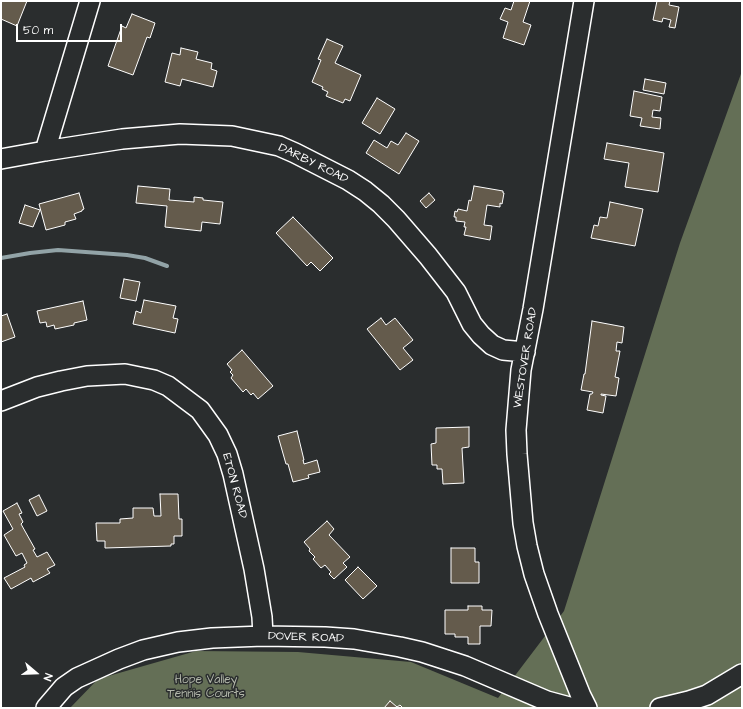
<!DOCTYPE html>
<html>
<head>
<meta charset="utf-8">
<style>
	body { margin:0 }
	#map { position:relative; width:743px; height:709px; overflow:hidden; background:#2a2d2e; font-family:"Architects Daughter",sans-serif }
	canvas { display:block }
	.frame { position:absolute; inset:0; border:2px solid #fff; pointer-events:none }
	.north { position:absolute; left:16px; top:653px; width:40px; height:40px; -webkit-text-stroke:3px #2a2d2e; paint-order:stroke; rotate:109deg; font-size:11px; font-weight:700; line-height:16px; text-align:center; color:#fff }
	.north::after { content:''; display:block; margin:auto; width:14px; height:18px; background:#fff; clip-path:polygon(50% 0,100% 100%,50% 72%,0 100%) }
	.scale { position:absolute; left:16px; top:24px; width:106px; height:18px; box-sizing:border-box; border:2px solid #fff; border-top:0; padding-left:5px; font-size:12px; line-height:14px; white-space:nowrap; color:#fff; -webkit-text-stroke:3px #2a2d2e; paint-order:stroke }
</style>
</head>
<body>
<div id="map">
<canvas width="743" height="709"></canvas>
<div class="frame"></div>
<div class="north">N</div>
<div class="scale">50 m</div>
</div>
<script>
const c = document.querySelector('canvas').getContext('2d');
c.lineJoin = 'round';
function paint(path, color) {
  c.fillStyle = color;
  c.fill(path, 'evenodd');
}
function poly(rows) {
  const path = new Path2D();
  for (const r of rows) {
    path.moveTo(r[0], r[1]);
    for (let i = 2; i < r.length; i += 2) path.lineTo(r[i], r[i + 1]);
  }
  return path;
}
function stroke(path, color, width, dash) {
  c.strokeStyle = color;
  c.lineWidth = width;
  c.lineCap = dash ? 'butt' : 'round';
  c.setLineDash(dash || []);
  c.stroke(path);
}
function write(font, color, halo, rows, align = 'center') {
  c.font = font + ' "Architects Daughter",sans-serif';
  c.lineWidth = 3;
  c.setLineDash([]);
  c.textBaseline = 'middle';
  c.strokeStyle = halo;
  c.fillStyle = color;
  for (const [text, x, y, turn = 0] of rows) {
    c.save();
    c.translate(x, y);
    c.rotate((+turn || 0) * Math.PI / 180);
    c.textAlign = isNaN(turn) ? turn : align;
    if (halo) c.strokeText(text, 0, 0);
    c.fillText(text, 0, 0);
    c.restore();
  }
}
paint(poly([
	[742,71,742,708,70,708,98,679,196,651,298,652,411,662,498,698,564,611,680,243]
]), '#646f56');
stroke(poly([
	[1,258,30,253,58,250,127,255,145,258,167,266]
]), '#92a3a7', 4);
const building = poly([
	[1,1,27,1,17,26,1,19,1,1],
	[514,1,530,1,523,22,531,25,524,45,503,38,508,22,500,19,505,8,511,10,514,1],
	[657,1,670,1,669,5,679,7,675,28,669,27,671,20,663,18,662,22,653,20,657,1],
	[132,14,155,23,150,38,147,37,133,75,108,66,122,26,126,28,132,14],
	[327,39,343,46,335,63,361,75,350,101,345,99,343,103,326,96,328,92,322,89,323,87,312,82,321,60,318,59,327,39],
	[181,48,198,52,196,59,212,63,211,69,217,71,213,87,182,79,180,86,165,82,172,53,180,55,181,48],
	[645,79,666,83,664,94,643,90,645,79],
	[634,91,662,97,660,111,653,110,652,117,661,118,660,129,640,126,642,118,630,116,634,91],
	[377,98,395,109,380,134,362,123,377,98],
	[406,133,419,141,399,174,366,153,374,140,387,148,391,141,398,145,406,133],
	[607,143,664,153,658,192,625,187,629,163,604,159,607,143],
	[138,186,170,189,169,200,194,202,194,197,203,198,203,200,223,202,220,224,202,222,201,231,165,227,167,206,136,203,138,186],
	[474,186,503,191,503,193,504,193,502,204,500,203,500,207,487,205,484,225,492,226,490,240,464,235,466,227,464,227,465,222,456,221,456,217,454,217,455,211,457,212,458,209,467,211,469,200,471,201,474,186],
	[79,193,84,209,82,210,82,211,74,214,76,219,65,222,65,225,46,230,39,204,79,193],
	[429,193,435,200,426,208,420,201,429,193],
	[610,202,643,209,635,246,591,238,594,225,598,226,600,217,607,218,610,202],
	[25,205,40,210,33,227,19,223,25,205],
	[293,217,333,258,320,271,311,262,307,266,276,233,293,217],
	[124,279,140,282,136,301,120,298,124,279],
	[144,300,176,306,173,318,178,319,175,333,133,324,136,311,141,313,144,300],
	[83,301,87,320,74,323,74,325,55,329,54,325,47,327,46,322,40,323,37,311,83,301],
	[7,314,15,337,1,342,1,316,7,314],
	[381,318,386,325,395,318,413,340,403,348,413,360,400,370,367,329,381,318],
	[592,321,624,327,622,343,617,342,616,351,620,351,615,377,619,378,616,396,601,394,601,395,606,396,603,413,587,410,590,394,592,394,593,392,581,390,584,374,585,374,592,321],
	[242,350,273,386,258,399,253,393,251,395,246,389,243,392,231,378,233,375,230,372,232,370,227,364,242,350],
	[469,427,469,447,462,448,464,483,443,484,442,469,437,469,437,465,432,465,431,444,436,443,436,428,469,427],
	[297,431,304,460,303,460,304,464,317,460,320,472,308,475,309,478,293,482,288,464,286,464,278,436,297,431],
	[160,494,178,494,179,519,182,519,182,536,174,536,174,544,171,544,171,546,105,548,105,541,97,541,96,523,120,523,120,519,133,518,133,508,153,508,154,516,161,516,160,494],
	[39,495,47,511,37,516,29,500,39,495],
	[17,503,22,513,19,514,23,522,21,524,35,549,33,550,37,557,47,552,55,565,47,569,50,573,33,582,31,578,11,589,4,578,25,567,24,565,27,563,22,553,16,556,4,535,13,529,3,511,17,503],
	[327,521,334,529,329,535,350,557,343,563,347,567,334,579,329,574,331,572,325,565,321,568,313,559,315,557,309,551,310,549,304,542,327,521],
	[451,548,475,548,475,562,479,562,479,583,451,583,451,548],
	[358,567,377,586,363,599,345,580,358,567],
	[468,606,482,606,482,610,492,610,491,626,480,626,480,644,468,644,468,637,455,637,455,634,445,634,445,610,468,610,468,606],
	[390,701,397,707,400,705,403,708,384,708,390,701]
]);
paint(building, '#645b4c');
stroke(building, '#fff', 1);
const minor = poly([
	[584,1,533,309,521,370,516,430,517,454,523,523,527,546,534,574,548,614,581,696,587,708],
	[45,151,90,1],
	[1,159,45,151,122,139,180,134,232,136,279,146,295,153,348,180,365,191,381,204,396,219,428,256,456,292,472,324,481,335,492,345,503,350,525,352],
	[1,401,37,387,61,381,87,376,125,374,154,380,168,386,200,410,218,435,227,454,233,474,254,569,262,617,263,636],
	[46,708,64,687,77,678,119,659,143,650,178,642,212,638,263,636,325,637,354,639,400,647,422,652,465,666,547,701,573,708],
	[660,708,689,701,707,695,742,674]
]);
stroke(minor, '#fff', 22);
stroke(minor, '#2a2d2e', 19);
write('12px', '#fff', '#2a2d2e', [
	["DARBY ROAD",313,164,26],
	["WESTOVER ROAD",526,358,-81],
	["ETON ROAD",234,486,75],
	["DOVER ROAD",306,638,2]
]);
write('12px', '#b2b7aa', '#2a2d2e', [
	["Hope Valley",206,680],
	["Tennis Courts",206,694]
]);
</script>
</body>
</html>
